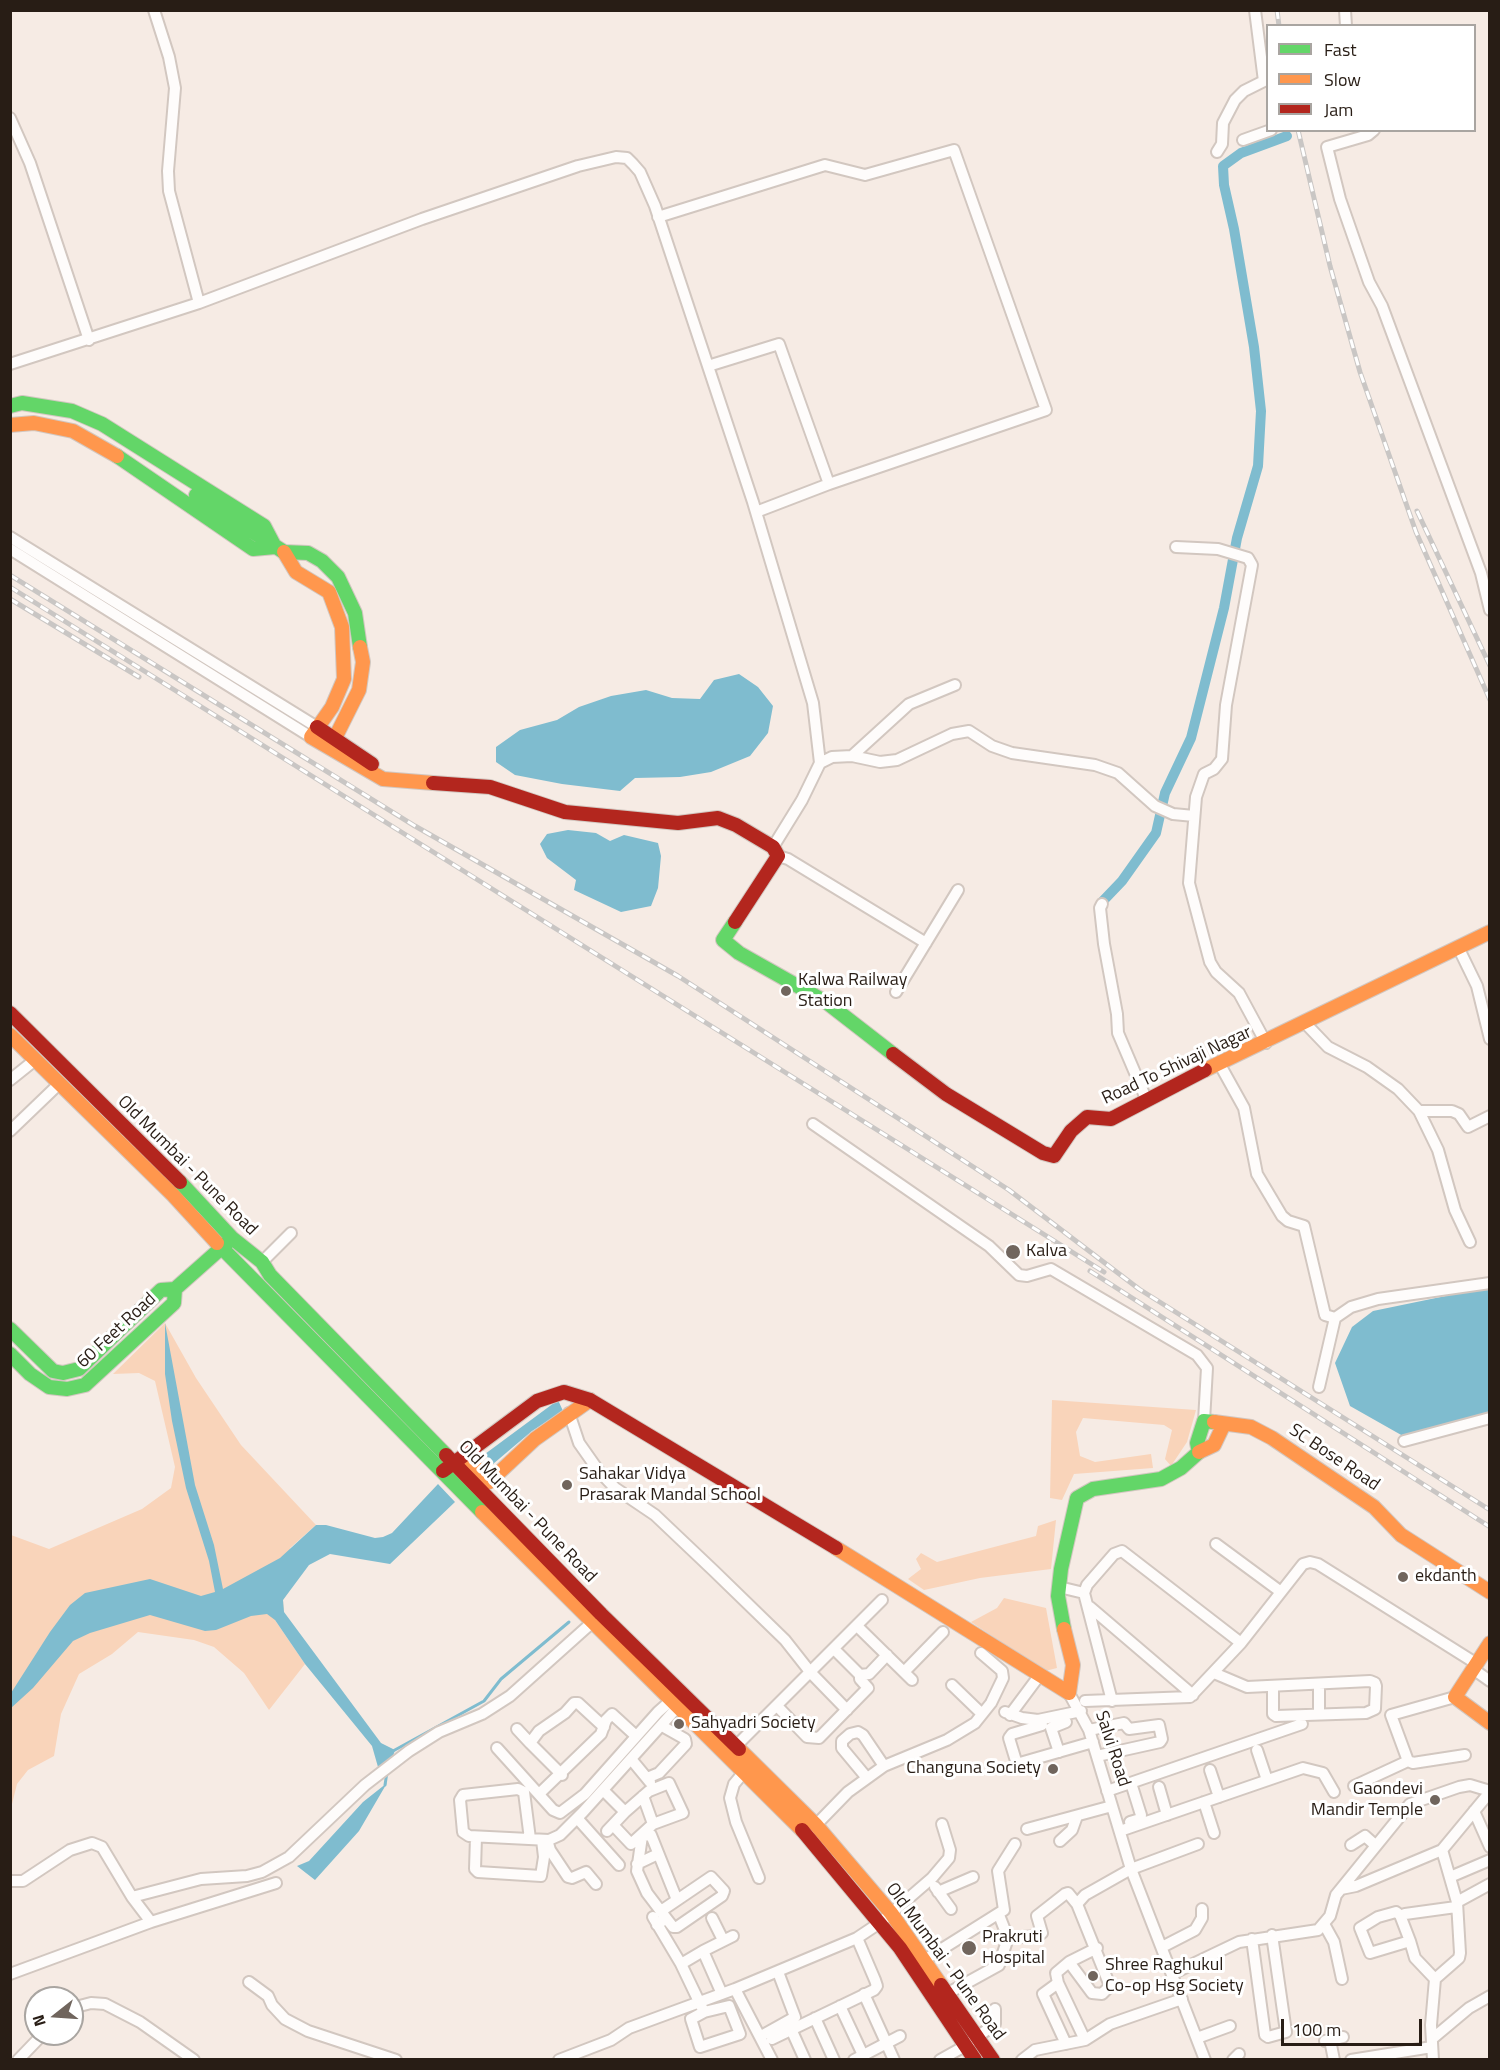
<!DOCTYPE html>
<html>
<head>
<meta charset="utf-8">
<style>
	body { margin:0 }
	#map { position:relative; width:1500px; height:2070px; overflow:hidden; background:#f6ebe4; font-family:"Titillium Web",sans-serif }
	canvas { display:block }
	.frame { position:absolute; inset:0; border:12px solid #281d15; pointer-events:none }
	.legend { position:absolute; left:1266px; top:24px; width:210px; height:108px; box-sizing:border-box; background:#fff; border:2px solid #a9a5a1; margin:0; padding:8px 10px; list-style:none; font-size:18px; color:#281d15 }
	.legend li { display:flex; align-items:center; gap:12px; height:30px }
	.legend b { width:30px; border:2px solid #a9a5a1 }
	.north { position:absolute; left:24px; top:1986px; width:60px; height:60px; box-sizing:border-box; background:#fff; border:2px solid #a9a5a1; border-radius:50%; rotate:253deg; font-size:16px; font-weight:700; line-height:24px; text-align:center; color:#281d15 }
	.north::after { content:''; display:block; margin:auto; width:21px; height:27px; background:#70655d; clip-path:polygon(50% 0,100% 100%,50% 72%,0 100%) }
	.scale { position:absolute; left:1281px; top:2019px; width:141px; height:27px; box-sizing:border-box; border:3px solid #281d15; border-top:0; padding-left:8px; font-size:18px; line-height:21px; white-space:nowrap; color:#281d15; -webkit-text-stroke:4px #fff; paint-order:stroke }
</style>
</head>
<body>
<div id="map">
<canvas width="1500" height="2070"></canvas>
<div class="frame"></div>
<ul class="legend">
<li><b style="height:8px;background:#63d668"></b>Fast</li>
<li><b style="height:8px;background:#ff974d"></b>Slow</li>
<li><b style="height:8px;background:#b3261e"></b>Jam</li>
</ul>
<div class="north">N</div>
<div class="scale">100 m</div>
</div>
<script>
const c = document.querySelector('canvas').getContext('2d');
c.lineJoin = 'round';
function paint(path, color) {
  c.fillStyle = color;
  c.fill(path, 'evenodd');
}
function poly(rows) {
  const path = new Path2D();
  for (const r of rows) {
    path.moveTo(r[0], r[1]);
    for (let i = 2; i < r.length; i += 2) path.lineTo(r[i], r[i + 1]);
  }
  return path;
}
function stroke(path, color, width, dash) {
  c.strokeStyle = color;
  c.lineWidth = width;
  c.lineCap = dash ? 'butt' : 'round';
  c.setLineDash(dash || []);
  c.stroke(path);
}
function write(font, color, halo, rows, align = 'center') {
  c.font = font + ' "Titillium Web",sans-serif';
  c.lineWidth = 6;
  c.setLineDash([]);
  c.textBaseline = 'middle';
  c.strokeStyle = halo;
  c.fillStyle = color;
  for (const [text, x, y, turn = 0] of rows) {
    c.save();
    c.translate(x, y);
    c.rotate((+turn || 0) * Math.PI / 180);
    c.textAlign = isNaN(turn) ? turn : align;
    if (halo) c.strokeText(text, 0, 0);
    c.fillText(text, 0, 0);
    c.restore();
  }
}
paint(poly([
	[165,1323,196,1378,241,1445,316,1525,290,1548,295,1582,283,1600,284,1612,275,1620,305,1664,269,1710,244,1673,214,1647,194,1640,138,1632,112,1654,79,1674,61,1714,54,1756,28,1770,17,1784,11,1808,11,1535,49,1549,142,1509,171,1488,175,1467,155,1381,139,1373,113,1374],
	[1052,1400,1196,1410,1187,1442,1171,1466,1165,1459,1172,1430,1164,1425,1083,1418,1076,1432,1080,1456,1095,1462,1151,1454,1153,1468,1074,1474,1062,1500,1050,1498],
	[1056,1520,1051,1569,980,1578,924,1590,908,1579,921,1569,916,1559,921,1553,937,1562,1036,1536,1038,1526],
	[1004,1598,1046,1608,1057,1668,1045,1671,971,1622,997,1608]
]), '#f9d4ba');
paint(poly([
	[739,674,758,687,773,706,768,733,750,756,711,772,680,777,635,778,620,791,562,784,515,775,496,762,496,747,520,730,557,720,579,707,611,696,646,690,672,698,700,699,714,680],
	[568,830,596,833,610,841,624,835,658,843,661,856,658,888,651,906,621,912,574,890,576,880,547,858,540,844,547,834],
	[1489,1287,1489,1416,1403,1436,1350,1406,1335,1363,1352,1327,1373,1311],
	[165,1323,195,1485,214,1545,223,1589,280,1558,316,1525,326,1525,375,1538,383,1537,392,1533,438,1484,455,1502,390,1564,330,1554,309,1565,283,1600,284,1612,381,1743,395,1750,393,1756,378,1767,372,1746,305,1664,275,1620,267,1614,251,1616,216,1630,205,1631,150,1615,90,1633,73,1641,33,1688,11,1708,11,1693,50,1632,70,1605,85,1593,150,1579,201,1596,215,1592,209,1561,186,1488,172,1421,165,1374],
	[558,1400,563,1411,532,1431,493,1464,485,1454],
	[387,1783,359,1831,315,1880,297,1866,309,1861,363,1802]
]), '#7fbccf');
stroke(poly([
	[393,1751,484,1701,501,1679,569,1622],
	[385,1785,387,1772]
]), '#7fbccf', 3);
stroke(poly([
	[1101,903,1122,881,1156,833,1165,793,1191,738,1224,608,1237,538,1258,466,1261,411,1254,347,1234,229,1224,185,1223,166,1241,153,1287,136]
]), '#7fbccf', 10);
const street = poly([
	[1345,10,1346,26],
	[10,118,30,163,89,340],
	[1374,130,1368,135,1327,147,1340,199,1369,282,1382,306,1481,573,1490,610],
	[1243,140,1271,130],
	[1217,152,1222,144,1223,123,1235,100,1244,91,1264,81,1255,10],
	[658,217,825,165,865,175,954,150,1046,410,829,484,756,512],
	[199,303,422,219,578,166,616,157,627,158,633,164,640,172,655,206,753,502,813,703,820,763,802,800,773,847],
	[10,364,199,303,169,191,168,171,175,88,169,57,154,10],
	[708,366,779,344,829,484],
	[10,537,317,727],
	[1176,547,1218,549,1248,558,1252,565,1226,705,1222,759,1214,769,1204,774,1196,797,1189,883,1210,962,1216,972,1239,993,1266,1043],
	[10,549,311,737],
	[852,756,880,762,897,760,952,734,969,731,992,746,1012,753,1095,765,1118,773,1155,806,1173,814,1194,816],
	[820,763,832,757,852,756,909,704,955,685],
	[778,856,788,859,926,943],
	[1102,904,1100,908,1104,944,1117,1014,1118,1033,1147,1101],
	[1458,947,1477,986,1490,1039],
	[896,992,958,890],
	[1306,1024,1328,1047,1367,1067,1398,1089,1419,1111,1438,1150,1455,1210,1470,1242],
	[1219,1063,1244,1108,1257,1174,1282,1216,1288,1221,1304,1226,1325,1315,1335,1318,1351,1307,1378,1299,1490,1283],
	[10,1080,35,1060],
	[1419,1111,1452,1111,1459,1114,1468,1127,1490,1116],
	[813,1124,989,1246,1019,1275,1027,1276,1051,1269,1197,1355,1207,1368,1204,1421],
	[10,1131,60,1083],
	[262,1262,291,1233],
	[1319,1387,1335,1318],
	[569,1413,579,1443,598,1470,615,1488,655,1515,714,1571,785,1640,811,1673,847,1710],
	[1404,1441,1490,1418],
	[1216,1544,1281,1592],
	[1059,1587,1084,1593],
	[1090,1607,1193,1695],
	[857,1626,912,1680],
	[1473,1669,1490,1681],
	[904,1672,943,1632],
	[1214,1673,1247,1687,1370,1681,1375,1683,1376,1686,1375,1709,1366,1713,1276,1716,1273,1714,1273,1686],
	[860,1675,869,1674,887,1655],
	[1319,1684,1319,1714],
	[952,1685,982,1714],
	[1069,1693,1089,1730,1131,1869,1205,2060],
	[1085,1701,1190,1697,1241,1643],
	[1112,1701,1084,1593,1087,1585,1114,1554,1122,1551,1241,1643,1303,1564,1310,1562,1318,1564,1477,1664],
	[777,1706,807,1737,819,1738,868,1688,860,1679,860,1675,834,1649],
	[1005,1712,1022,1718,1038,1720,1081,1711],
	[1010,1715,1039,1676],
	[1042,1725,1012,1734,1009,1738,1016,1761,1020,1763,1093,1742],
	[517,1729,530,1743],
	[1089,1730,1124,1723,1129,1729,1159,1725,1162,1739,1160,1742,1097,1756],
	[497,1748,553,1810,560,1813,585,1794,658,1712,676,1696],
	[732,1750,882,1600],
	[1257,1750,1267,1780],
	[1059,1752,1051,1728,1066,1722],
	[631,1759,650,1782],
	[1408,1761,1391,1715,1455,1697],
	[749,1766,734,1784,730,1798,736,1822,759,1878],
	[1210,1770,1219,1797],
	[562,1775,530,1743,539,1731,565,1713,574,1703,578,1703,604,1727],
	[647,1778,659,1773,686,1744,685,1739,662,1726],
	[867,1778,842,1748,842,1741,850,1734,858,1732,863,1735,884,1766],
	[1354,1786,1408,1761,1413,1763,1465,1755],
	[1159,1787,1167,1815],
	[603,1790,625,1812,607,1831],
	[1107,1791,1302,1724],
	[540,1793,601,1734,606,1720,612,1714,636,1736],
	[643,1796,653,1824],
	[1204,1802,1214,1833],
	[1474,1811,1490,1847],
	[577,1818,619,1865],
	[1130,1822,1140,1819,1141,1815,1131,1783],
	[613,1825,631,1844,653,1824,683,1813,669,1783,649,1791,625,1812],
	[812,1829,848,1792,884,1766,947,1740,975,1723,991,1703,1003,1678,1002,1671,981,1653],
	[1027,1829,1112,1806],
	[1120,1831,1303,1768,1323,1773,1334,1792],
	[476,1837,475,1869,478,1872,541,1876,544,1857,542,1840],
	[530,1839,524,1792,518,1789,463,1795,460,1800,463,1832,469,1836,549,1840,560,1835,583,1812,683,1701],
	[547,1840,550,1850,568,1877,572,1878,586,1872,596,1884],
	[1060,1841,1072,1830,1077,1816],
	[1351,1845,1365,1836,1375,1845],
	[637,1864,658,1854],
	[1450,1877,1490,1860],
	[10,1881,23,1881,70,1850,92,1843,102,1847,132,1897,201,1879,247,1876,262,1872,289,1857,365,1785,409,1751,439,1732,482,1714,510,1696,596,1619],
	[935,1887,951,1909],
	[1341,1889,1356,1886,1442,1850,1490,1792],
	[938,1892,973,1877],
	[1457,1902,1490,1884],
	[661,1911,711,1877,724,1891,722,1896,677,1927,673,1927,666,1918],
	[1405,1914,1456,1907],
	[653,1917,681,1964,704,2012,729,2006,740,2034,700,2047,691,2019,704,2012],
	[712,1918,723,1940],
	[151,1922,276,1883],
	[1324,1924,1334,1942,1342,1979],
	[657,1925,666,1918,647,1893,637,1871,642,1836,651,1835,677,1900],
	[1008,1938,1038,1936,1042,1933,1037,1916,1065,1894,1068,1893,1077,1904],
	[1252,1939,1265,2035,1268,2037,1286,2032,1272,1935],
	[1410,1941,1370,1953,1360,1928,1378,1917,1396,1912,1400,1915,1410,1941,1415,1958,1435,1979],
	[1162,1947,1195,1930,1202,1918,1202,1909],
	[703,1951,733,1936],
	[1069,1962,1097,1948],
	[681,1964,703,1951,722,1994],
	[918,1964,1004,1910,998,1871,1015,1844],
	[10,1974,151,1922,132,1897],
	[1172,1974,1239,1942,1318,1930,1330,1916,1336,1895,1410,1804,1459,1787,1470,1785,1490,1791],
	[249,1982,268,1996,272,2005,285,2019,308,2031,396,2060],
	[1058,1983,1043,1994,1066,2044],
	[735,1989,772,2060],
	[864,1994,894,2060],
	[941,1997,999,1965,1008,1938,999,1915],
	[840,2006,863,2055],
	[72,2008,91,2003,105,2004,140,2022,194,2060],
	[815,2018,834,2060],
	[791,2029,805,2060],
	[761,2036,795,2017,778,1972],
	[1197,2038,1230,2026],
	[772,2039,874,1990,877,1986,875,1980,857,1938],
	[1432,2039,1469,2008,1490,1996],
	[1085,2040,1058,1983,1056,1973,1069,1962,1092,1993,1102,1994,1110,1986,1077,1904,1085,1895,1131,1869,1198,1844],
	[1330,2040,1334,2060],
	[1325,2041,1343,2037],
	[18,2060,43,2034],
	[559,2060,611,2040,629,2028,735,1989,857,1938,881,1922,932,1878,949,1858,950,1850,942,1824],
	[854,2060,900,2036],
	[940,2060,965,2046,995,2024,995,2009],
	[1022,2060,1035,2050,1085,2040,1110,2024,1182,1999],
	[1233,2060,1239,2054],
	[1351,2060,1432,2047],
	[1433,2060,1431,2025,1435,1979,1459,1958,1460,1953,1457,1902,1442,1850]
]);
const fast = poly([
	[10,406,22,403,72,411,102,424,264,526,275,547,253,549,117,456],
	[196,495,284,552,308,553,322,561,338,577,355,613,360,647],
	[735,922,723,940,739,953,826,1002,893,1054],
	[180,1182,232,1238,262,1262,270,1275,446,1455],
	[217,1243,482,1512],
	[10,1329,53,1371,63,1373,79,1369,161,1290,175,1289,228,1242],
	[10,1354,30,1374,49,1387,67,1389,85,1385,174,1303,175,1289],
	[1064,1629,1058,1596,1061,1569,1077,1498,1093,1489,1161,1479,1181,1468,1199,1452,1197,1443,1204,1421,1214,1422]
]);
const slow = poly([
	[10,425,34,423,73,431,117,456],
	[284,552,296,572,329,592,342,627,344,679,332,707,311,737,383,779,433,783],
	[331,746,359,690,363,662,360,647],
	[10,1035,173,1195,217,1243],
	[1205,1070,1490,932],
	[1214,1422,1251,1427,1272,1438,1374,1507,1401,1535,1490,1592],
	[1199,1452,1214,1445,1224,1424],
	[464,1455,489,1482,535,1439,590,1400],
	[482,1512,802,1830],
	[836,1548,1069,1693,1073,1665,1064,1629],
	[1490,1643,1455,1697,1490,1723],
	[739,1749,816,1825,891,1913,941,1985]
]);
const jam = poly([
	[317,727,372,764],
	[433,783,490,787,565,812,678,823,718,818,736,825,773,847,778,856,735,922],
	[10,1013,180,1182],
	[893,1054,946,1094,1043,1153,1054,1156,1071,1131,1087,1117,1111,1119,1205,1070],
	[446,1455,601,1614,739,1749],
	[443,1471,537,1401,564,1392,590,1400,836,1548],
	[802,1830,900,1948,975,2060],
	[941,1985,993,2060]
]);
stroke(street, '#d2c7c0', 14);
stroke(fast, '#d2c7c0', 16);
stroke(slow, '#d2c7c0', 16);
stroke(jam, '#d2c7c0', 16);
stroke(street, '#fefcfb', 10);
stroke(fast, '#63d668', 14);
stroke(slow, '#ff974d', 14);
stroke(jam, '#b3261e', 14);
const rail = poly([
	[1277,10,1279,26],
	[1298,130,1330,266,1360,372,1416,532,1490,700],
	[1417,511,1490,666],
	[10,575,415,826,678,976,1009,1190,1139,1289,1490,1510],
	[10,587,1104,1272],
	[10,599,139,677],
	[1090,1271,1490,1527]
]);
stroke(rail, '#c9c6c4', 5);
stroke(rail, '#fff', 3, [9]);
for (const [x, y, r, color] of [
	[786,991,6,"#70655d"],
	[1013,1252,8,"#70655d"],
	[567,1485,6,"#70655d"],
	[1403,1577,6,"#70655d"],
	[679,1724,6,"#70655d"],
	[1053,1769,6,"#70655d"],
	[1435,1800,6,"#70655d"],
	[969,1948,8,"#70655d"],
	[1093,1976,6,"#70655d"]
]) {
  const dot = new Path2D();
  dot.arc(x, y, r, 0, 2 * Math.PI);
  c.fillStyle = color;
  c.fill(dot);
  stroke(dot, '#fff', 2);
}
write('18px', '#281d15', '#fff', [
	["Kalwa Railway",798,981],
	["Station",798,1002],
	["Kalva",1026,1252],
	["Sahakar Vidya",579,1475],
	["Prasarak Mandal School",579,1496],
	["ekdanth",1415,1577],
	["Sahyadri Society",691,1724],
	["Changuna Society",1041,1769,"right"],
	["Gaondevi",1423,1790,"right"],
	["Mandir Temple",1423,1811,"right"],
	["Prakruti",982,1938],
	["Hospital",982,1959],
	["Shree Raghukul",1105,1966],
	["Co-op Hsg Society",1105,1987]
], 'left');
write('18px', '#281d15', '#fff', [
	["Road To Shivaji Nagar",1177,1066,-25],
	["Old Mumbai - Pune Road",187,1166,45],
	["60 Feet Road",117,1331,-43],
	["SC Bose Road",1334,1458,34],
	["Old Mumbai - Pune Road",527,1512,46],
	["Salvi Road",1112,1749,72],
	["Old Mumbai - Pune Road",945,1962,54]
]);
</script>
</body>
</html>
